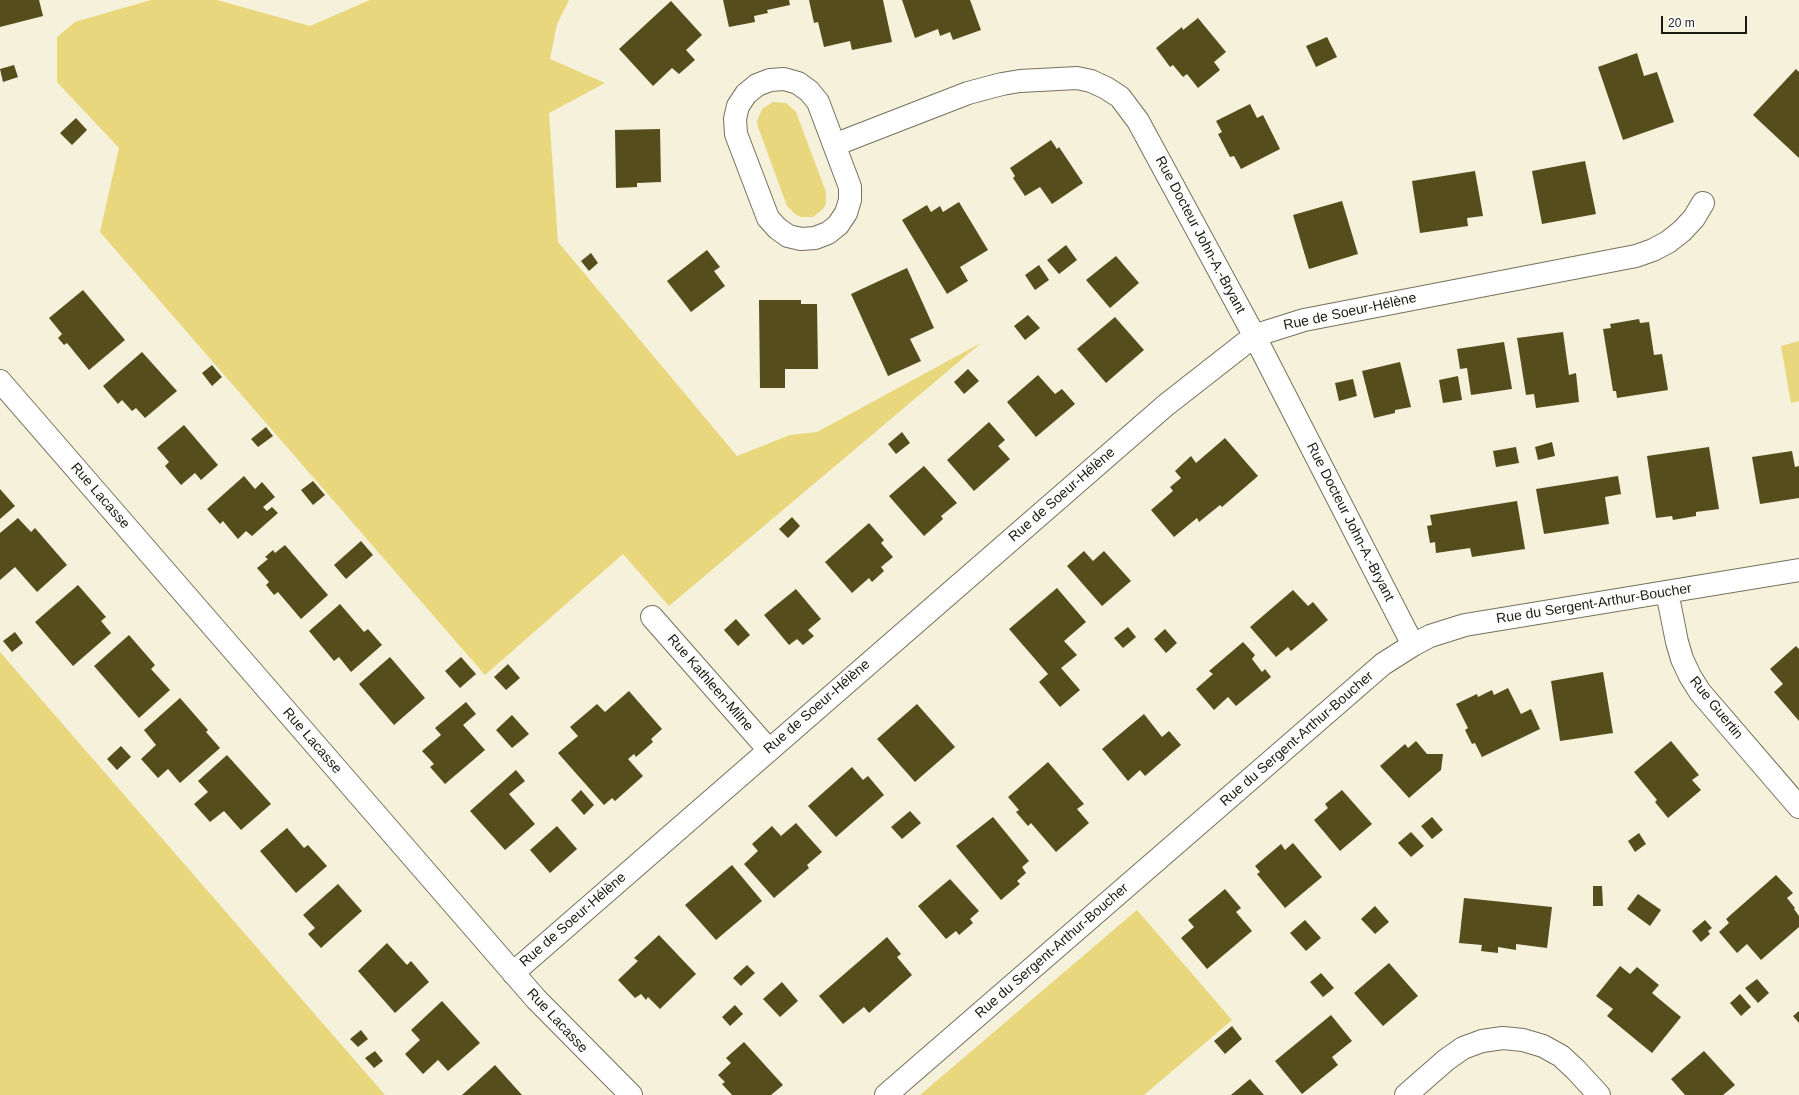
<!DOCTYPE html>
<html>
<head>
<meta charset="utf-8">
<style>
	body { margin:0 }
	#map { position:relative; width:1799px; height:1095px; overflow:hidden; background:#f5f1da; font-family:Helvetica,sans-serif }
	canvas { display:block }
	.scale { position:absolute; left:1661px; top:16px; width:86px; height:18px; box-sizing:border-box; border:2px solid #1c1a12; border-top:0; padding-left:5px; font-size:12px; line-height:14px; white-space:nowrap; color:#1c1a12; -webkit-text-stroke:3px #fff; paint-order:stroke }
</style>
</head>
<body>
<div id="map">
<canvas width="1799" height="1095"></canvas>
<div class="scale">20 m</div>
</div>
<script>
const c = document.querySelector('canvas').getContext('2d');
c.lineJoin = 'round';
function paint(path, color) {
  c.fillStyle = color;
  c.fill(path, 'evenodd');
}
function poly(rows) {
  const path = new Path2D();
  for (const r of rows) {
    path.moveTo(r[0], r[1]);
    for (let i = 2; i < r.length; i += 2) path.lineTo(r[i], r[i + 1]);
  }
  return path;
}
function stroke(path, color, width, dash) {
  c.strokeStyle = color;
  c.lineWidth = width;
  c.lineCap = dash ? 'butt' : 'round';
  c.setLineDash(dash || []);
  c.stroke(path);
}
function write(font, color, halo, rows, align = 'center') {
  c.font = font + ' Helvetica,sans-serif';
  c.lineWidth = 4;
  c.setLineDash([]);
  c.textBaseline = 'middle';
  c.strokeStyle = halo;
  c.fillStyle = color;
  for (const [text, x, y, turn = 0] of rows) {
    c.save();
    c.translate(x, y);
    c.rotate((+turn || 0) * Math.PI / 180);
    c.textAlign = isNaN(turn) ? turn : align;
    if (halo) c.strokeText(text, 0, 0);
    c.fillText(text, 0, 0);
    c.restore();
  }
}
paint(poly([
	[151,0,217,0,310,26,370,0,569,0,557,24,550,59,605,83,549,113,558,242,737,456,790,435,817,432,981,343,669,606,623,554,485,675,100,232,119,148,57,82,57,37,75,22],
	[773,102,786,103,796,112,826,192,826,204,823,209,813,217,801,217,795,214,787,206,758,127,757,121,762,109],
	[1799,341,1799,401,1791,403,1781,346],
	[0,652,385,1095,0,1095],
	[1137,910,1232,1020,1144,1095,920,1095]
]), '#e8d77d');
paint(poly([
	[0,0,39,0,43,16,0,27],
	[723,0,789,0,790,5,767,10,768,13,754,16,755,22,729,27],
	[809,0,883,0,892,42,852,50,850,41,824,47,818,22,814,23],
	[902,0,970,0,981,30,953,40,950,32,940,36,938,29,915,38],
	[671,1,702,35,686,50,695,60,679,74,672,68,653,86,619,49],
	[1198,18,1226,52,1214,62,1220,70,1198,88,1187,74,1183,77,1173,65,1170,67,1156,48,1182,27,1183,30],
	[1327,37,1337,57,1316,67,1306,46],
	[1637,53,1644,76,1657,72,1674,122,1623,140,1598,67],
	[14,65,18,77,3,82,0,69],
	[1796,69,1799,72,1799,158,1753,115],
	[1250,104,1257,118,1263,115,1280,149,1241,169,1234,156,1230,157,1218,134,1222,132,1216,121],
	[76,118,87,130,72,145,60,133],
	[660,129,661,182,637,183,637,187,616,188,615,130],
	[1051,140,1057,149,1059,147,1083,183,1052,204,1040,187,1025,196,1013,178,1015,176,1010,168],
	[1585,161,1596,214,1542,224,1532,171],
	[1475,171,1483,216,1467,218,1468,226,1420,233,1412,181],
	[1342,201,1358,254,1309,269,1293,215],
	[959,202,988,250,960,267,968,281,947,294,902,220,927,205,931,212,940,206,943,212],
	[1066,245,1077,260,1059,274,1047,260],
	[707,250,720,267,714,271,725,286,691,312,667,281],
	[591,253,598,263,589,271,581,261],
	[1116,256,1139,283,1110,308,1086,280],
	[1039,265,1049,280,1035,290,1025,275],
	[907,268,934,328,910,339,921,361,888,376,851,294],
	[83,290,125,340,89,370,67,343,64,345,58,338,62,334,49,318],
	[759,300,801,300,801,304,817,304,818,369,785,369,785,388,760,388],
	[1028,315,1040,328,1025,340,1014,326],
	[1115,317,1144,350,1106,383,1077,349],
	[1639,319,1640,323,1649,322,1654,355,1662,354,1668,390,1617,398,1616,391,1613,391,1603,329,1611,328,1610,324],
	[1563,332,1569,375,1576,373,1579,402,1536,408,1534,394,1526,395,1517,338],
	[1504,342,1512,389,1471,395,1467,368,1460,369,1457,349],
	[142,352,177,391,145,418,136,408,132,411,122,400,118,404,103,386],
	[1400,362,1411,407,1395,410,1395,413,1374,418,1362,371],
	[212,365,222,377,212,386,202,373],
	[968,369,979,381,964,394,954,382],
	[1038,375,1055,394,1062,389,1075,404,1036,437,1007,402],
	[1458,376,1462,400,1443,403,1439,380],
	[1353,379,1357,396,1339,401,1335,383],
	[989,422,1005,440,998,446,1010,459,974,491,947,460],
	[184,425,218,465,201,480,195,473,181,485,165,466,169,462,157,448],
	[266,427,273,436,258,447,251,439],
	[902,432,910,443,896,454,888,444],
	[1225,438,1258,476,1222,507,1220,505,1199,522,1197,518,1174,537,1151,510,1173,491,1170,487,1181,478,1175,471,1191,456,1196,463],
	[1552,442,1555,456,1538,460,1535,447],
	[1516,447,1519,463,1496,467,1493,451],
	[1709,447,1719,509,1696,512,1696,516,1673,520,1672,516,1656,518,1647,456],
	[1792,451,1795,467,1799,466,1799,498,1760,504,1752,457],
	[924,466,957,503,941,516,943,519,924,536,889,496],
	[244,476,255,489,262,482,275,497,263,507,267,511,272,507,278,513,252,536,246,531,238,539,223,521,220,524,207,509],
	[1618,476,1621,494,1605,497,1609,524,1544,534,1536,489],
	[313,481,325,495,313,505,301,490],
	[0,489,15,506,0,519],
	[1517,501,1525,549,1472,557,1470,548,1436,553,1435,542,1430,543,1427,526,1432,525,1430,515],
	[792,517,800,526,788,538,779,529],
	[18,518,31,532,35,528,67,565,37,592,15,567,0,580,0,533],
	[869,523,884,540,881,543,893,557,881,567,884,571,872,582,869,578,852,593,825,562],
	[361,541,373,555,346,579,334,565],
	[285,545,328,595,301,619,278,592,274,595,266,585,269,582,257,568,268,559,265,557,273,550,275,553],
	[1084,551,1093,561,1104,551,1131,581,1102,606,1067,566],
	[78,585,106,617,101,621,111,633,73,666,35,622],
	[1057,588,1086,622,1064,641,1077,655,1061,668,1080,690,1060,707,1039,682,1048,674,1009,629],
	[796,589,821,619,808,630,814,636,803,645,797,639,789,645,764,615],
	[1293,590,1308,606,1313,602,1328,620,1291,651,1288,647,1276,657,1250,627],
	[340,604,364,632,368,629,382,645,351,672,339,657,334,661,309,631],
	[736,619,750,635,738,646,724,630],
	[1128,627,1136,637,1123,648,1114,638],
	[1165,629,1177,643,1166,653,1154,639],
	[15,632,23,643,12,652,3,641],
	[129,635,155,665,151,669,170,690,139,718,94,666],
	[1243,642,1255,655,1252,659,1262,672,1265,669,1271,677,1236,706,1228,697,1214,710,1196,689,1213,674,1209,671],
	[1796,646,1799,649,1799,721,1774,692,1783,684,1770,669],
	[390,657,425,698,394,725,359,684],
	[461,657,476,674,460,688,445,671],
	[508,664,520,678,506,690,494,677],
	[1603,672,1613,733,1560,741,1551,681],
	[1508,688,1521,714,1531,709,1540,729,1482,757,1475,743,1472,744,1465,730,1468,728,1456,704,1477,694,1478,697,1492,690,1494,695],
	[629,691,662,729,651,739,653,742,636,757,634,754,628,759,643,776,615,801,612,798,604,805,558,753,578,736,570,727,597,704,605,712],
	[180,698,208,730,206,732,220,748,180,783,168,769,158,778,141,759,156,745,144,730],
	[466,702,476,714,463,725,485,750,445,784,430,767,434,764,422,751,441,735,435,728],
	[917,704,955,747,915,782,877,739],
	[1144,714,1162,737,1169,731,1181,745,1145,776,1140,770,1128,781,1102,749],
	[512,715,529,734,512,748,496,730],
	[1416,741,1427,754,1443,754,1441,770,1409,798,1380,766,1405,744,1408,748],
	[1671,741,1699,775,1692,780,1701,790,1668,818,1655,802,1657,800,1634,772],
	[121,746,131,757,117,770,107,759],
	[227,755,271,804,241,830,224,811,210,822,194,804,208,792,198,781],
	[1048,762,1084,804,1077,809,1089,823,1056,852,1031,823,1028,826,1016,812,1019,810,1008,797],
	[852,767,863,780,868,776,884,795,836,837,808,806],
	[516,770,525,781,509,794,535,824,505,850,470,811],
	[581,790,594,805,584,815,571,800],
	[1342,790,1372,824,1340,851,1314,820,1328,808,1325,804],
	[910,811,921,823,902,839,891,827],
	[993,817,1029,861,1022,867,1026,873,1017,881,1020,884,1001,900,956,846],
	[1432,817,1443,830,1432,839,1421,826],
	[796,823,822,852,807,865,809,868,774,898,744,864,758,851,752,844,772,826,781,836],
	[557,826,577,849,550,873,530,850],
	[287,828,304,848,308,845,327,866,296,893,260,851],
	[1411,832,1424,846,1411,857,1398,843],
	[1639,833,1646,844,1635,852,1628,841],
	[1293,843,1322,877,1285,908,1257,874,1260,872,1255,866,1281,844,1285,850],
	[732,865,762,901,716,940,685,905],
	[1776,875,1793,893,1787,898,1795,908,1794,909,1799,916,1799,927,1761,960,1747,944,1737,953,1719,932,1729,923,1726,919],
	[950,879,979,911,970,919,973,923,959,935,956,931,946,939,918,906],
	[338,884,362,911,321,948,308,934,315,928,303,915],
	[1593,886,1602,886,1603,906,1593,906],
	[1225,889,1241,908,1236,912,1252,931,1207,969,1181,938,1194,927,1188,920],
	[1638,894,1661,910,1650,926,1627,909],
	[1464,898,1552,907,1547,948,1516,944,1516,950,1498,947,1498,953,1481,951,1482,945,1459,943],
	[1375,906,1389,922,1375,934,1361,919],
	[1305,920,1321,938,1306,951,1290,933],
	[1705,920,1712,928,1708,931,1710,934,1701,942,1692,931],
	[659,935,696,974,660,1009,648,997,646,1000,641,994,635,998,618,980,638,961,634,958],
	[887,937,901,954,897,957,912,975,869,1013,864,1007,843,1024,819,996],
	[387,943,407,965,411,961,429,982,395,1013,358,971],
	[1389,963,1418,996,1383,1026,1354,993],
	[747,965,755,973,741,986,733,978],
	[1620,966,1630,974,1637,967,1659,985,1652,993,1681,1017,1652,1053,1607,1016,1613,1009,1596,996],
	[1321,973,1334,988,1323,997,1310,982],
	[1757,979,1769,993,1758,1003,1745,988],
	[782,982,798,1001,780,1017,763,999],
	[1740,994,1751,1007,1741,1016,1730,1003],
	[442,1001,480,1043,448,1071,438,1060,423,1074,405,1054,420,1040,411,1030],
	[735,1005,743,1014,730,1026,722,1017],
	[1799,1011,1799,1023,1793,1016],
	[1331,1015,1352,1041,1332,1057,1338,1065,1302,1094,1275,1061],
	[1232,1026,1242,1039,1225,1054,1214,1041],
	[361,1030,368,1039,358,1047,350,1039],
	[744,1042,783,1085,771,1095,732,1095,722,1084,725,1082,718,1075,731,1063,726,1058],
	[375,1051,383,1061,374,1068,365,1058],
	[1704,1051,1735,1085,1723,1095,1685,1095,1671,1079],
	[495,1065,522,1095,462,1095],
	[1250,1079,1264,1095,1231,1095]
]), '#564d1d');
const minor = poly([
	[784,79,798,83,809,91,818,102,850,187,850,200,846,213,838,225,828,233,815,238,801,239,788,236,777,228,768,218,736,134,735,119,738,106,746,94,757,85,770,80,784,79],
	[834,145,968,93,1002,84,1020,81,1077,78,1091,81,1106,88,1120,97,1138,121,1255,337,1413,645],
	[0,381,536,999,631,1095],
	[1667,592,1677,642,1682,659,1690,676,1700,692,1799,807],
	[652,617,769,750],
	[513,973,1166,405,1244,344,1266,332,1304,320,1636,256,1653,250,1668,242,1682,231,1694,218,1703,203],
	[886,1095,1383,664,1413,645,1430,636,1465,625,1799,570],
	[1406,1095,1446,1060,1463,1048,1482,1041,1503,1038,1523,1040,1543,1046,1561,1056,1576,1070,1599,1095]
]);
stroke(minor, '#75715d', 24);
stroke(minor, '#fff', 22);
write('14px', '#1c1a12', '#fff', [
	["Rue Docteur John-A.-Bryant",1200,235,62],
	["Rue de Soeur-Hélène",1350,312,-12],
	["Rue de Soeur-Hélène",1062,495,-41],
	["Rue Lacasse",100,496,49],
	["Rue Docteur John-A.-Bryant",1350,522,63],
	["Rue du Sergent-Arthur-Boucher",1594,604,-9],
	["Rue Kathleen-Milne",710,683,49],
	["Rue de Soeur-Hélène",817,707,-41],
	["Rue Guertin",1716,708,51],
	["Rue du Sergent-Arthur-Boucher",1297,739,-41],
	["Rue Lacasse",312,741,49],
	["Rue de Soeur-Hélène",573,920,-41],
	["Rue du Sergent-Arthur-Boucher",1052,951,-41],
	["Rue Lacasse",557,1021,47]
]);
</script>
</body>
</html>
